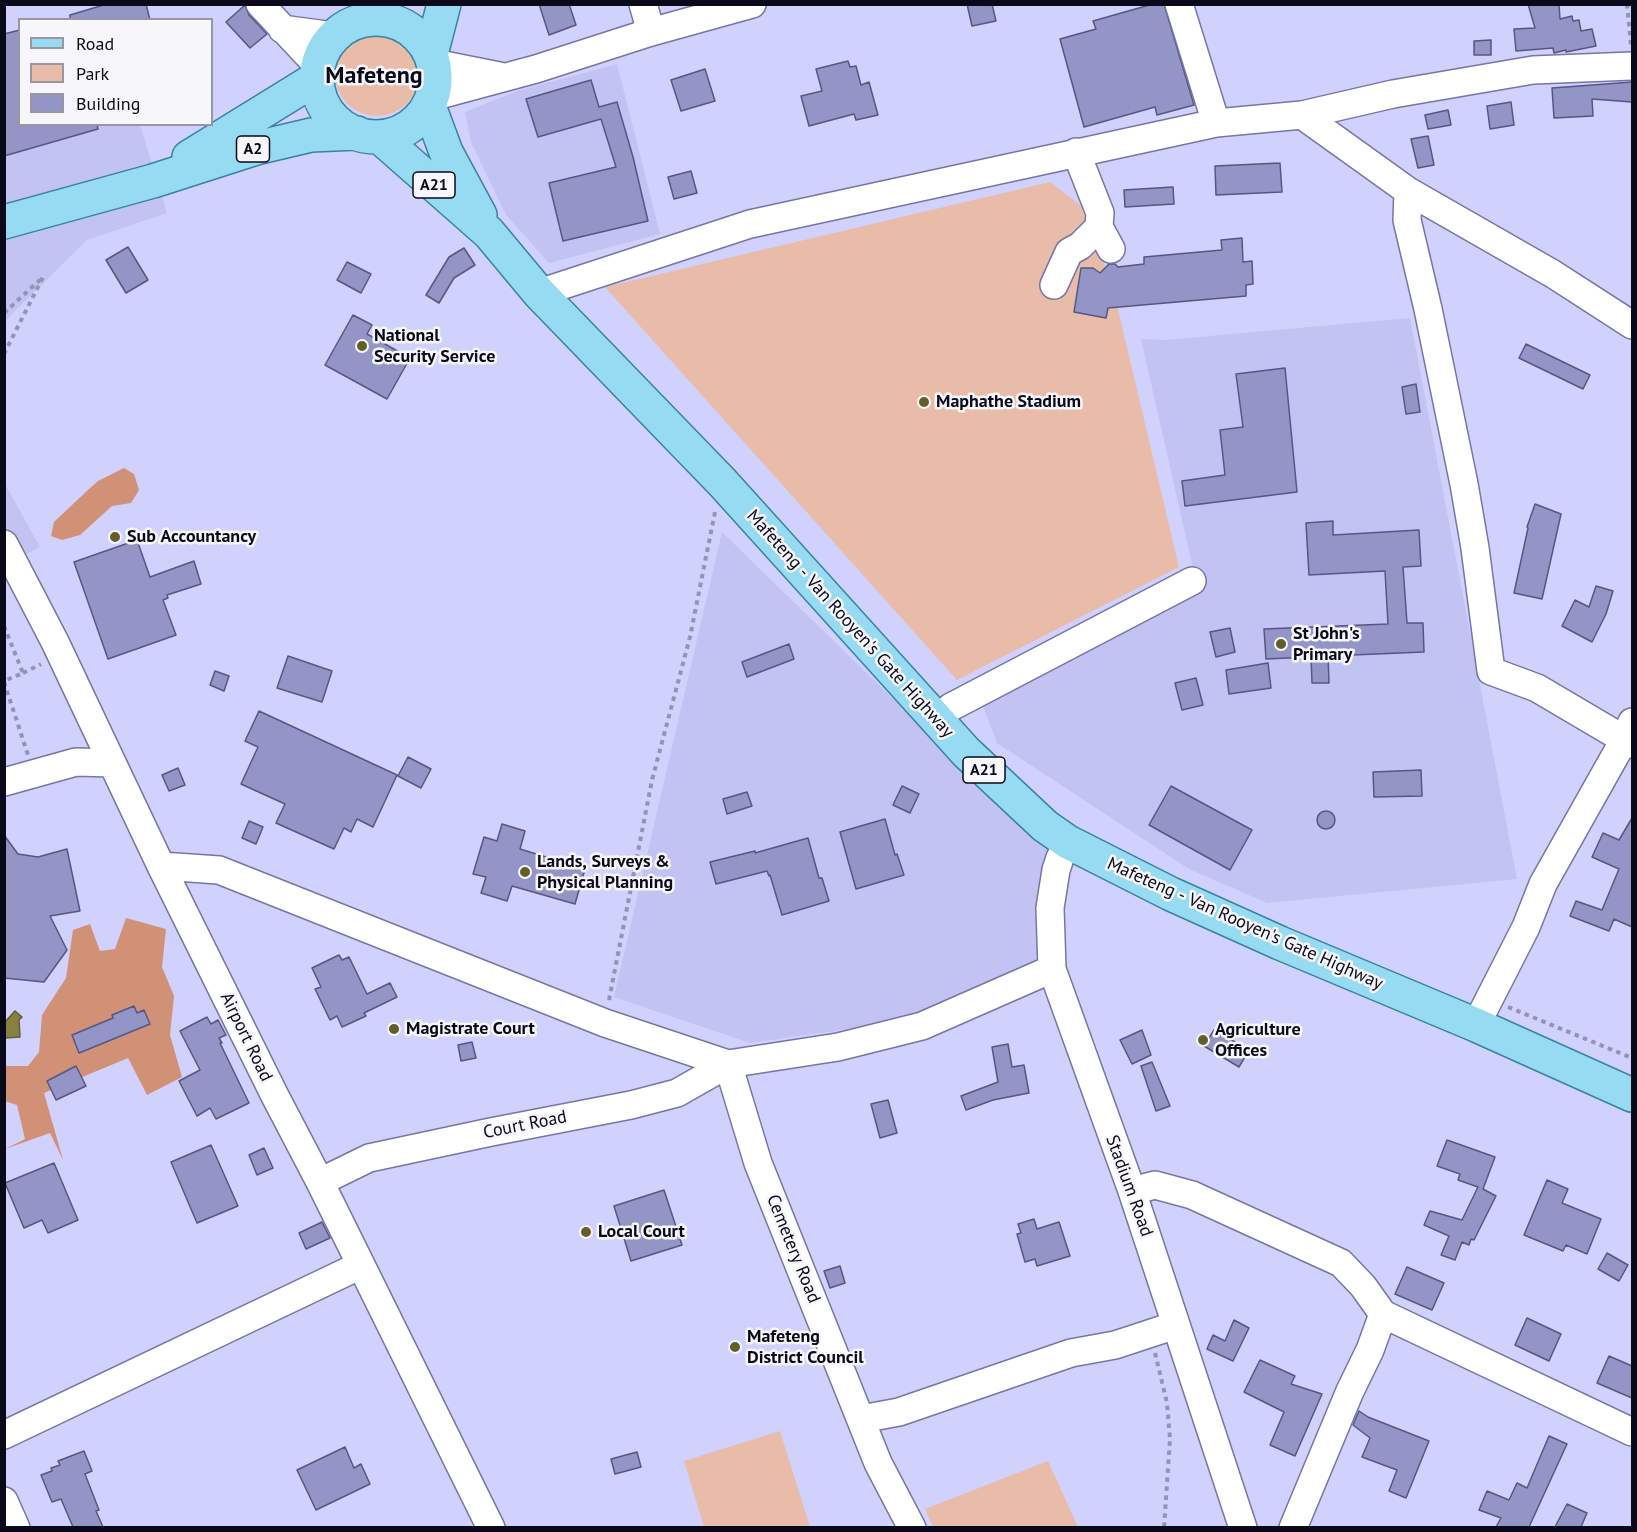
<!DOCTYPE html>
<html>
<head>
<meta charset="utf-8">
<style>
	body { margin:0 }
	#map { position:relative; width:1637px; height:1532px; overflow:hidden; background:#d0d1fc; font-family:"PT Sans",sans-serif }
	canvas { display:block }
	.frame { position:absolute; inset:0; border:6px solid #0a091a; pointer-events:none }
	.legend { position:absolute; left:18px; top:18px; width:195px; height:108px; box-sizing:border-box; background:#f6f6fb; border:2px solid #9897a1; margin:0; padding:8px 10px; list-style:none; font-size:18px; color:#0a091a }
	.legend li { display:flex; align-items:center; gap:12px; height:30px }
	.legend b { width:30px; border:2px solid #9897a1 }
</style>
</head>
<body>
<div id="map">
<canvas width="1637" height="1532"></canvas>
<div class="frame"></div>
<ul class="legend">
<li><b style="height:8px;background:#96dbf2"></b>Road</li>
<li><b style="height:16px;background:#e8bca9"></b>Park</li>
<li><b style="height:16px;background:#9495c7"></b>Building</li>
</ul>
</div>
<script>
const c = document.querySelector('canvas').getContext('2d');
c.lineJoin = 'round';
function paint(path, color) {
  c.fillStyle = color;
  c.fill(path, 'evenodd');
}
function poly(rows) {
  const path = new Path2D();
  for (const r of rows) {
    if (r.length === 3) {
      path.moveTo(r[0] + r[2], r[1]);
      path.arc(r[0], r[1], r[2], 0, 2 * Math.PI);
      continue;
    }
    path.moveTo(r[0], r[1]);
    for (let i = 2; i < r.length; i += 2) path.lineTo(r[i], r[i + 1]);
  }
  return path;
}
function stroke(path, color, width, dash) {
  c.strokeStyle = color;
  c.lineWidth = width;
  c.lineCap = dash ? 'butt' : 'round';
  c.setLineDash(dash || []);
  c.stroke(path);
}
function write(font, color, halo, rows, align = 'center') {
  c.font = font + ' "PT Sans",sans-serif';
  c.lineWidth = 5;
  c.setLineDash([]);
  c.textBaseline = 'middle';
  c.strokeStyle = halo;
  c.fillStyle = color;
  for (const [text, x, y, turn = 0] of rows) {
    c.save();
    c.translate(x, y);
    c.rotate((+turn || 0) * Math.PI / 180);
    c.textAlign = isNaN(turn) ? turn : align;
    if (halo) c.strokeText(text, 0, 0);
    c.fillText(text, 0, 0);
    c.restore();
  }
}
paint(poly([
	[19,29,20,124,140,125,167,213,87,240,5,321,4,34],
	[617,64,660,234,549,263,506,215,471,142,465,112,517,91],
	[1410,318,1517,879,1267,903,1189,869,997,743,981,701,1197,586,1141,339,1165,340],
	[4,482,40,547,5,566,4,566],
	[722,532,1048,850,1035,967,912,1020,750,1043,614,997]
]), '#c2c3f3');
paint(poly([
	[377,74,42],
	[1050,182,1080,205,1111,280,1179,567,957,680,605,287],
	[780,1431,810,1527,704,1527,684,1461],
	[1048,1461,1078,1527,933,1527,925,1509]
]), '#e8bca9');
paint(poly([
	[124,468,134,474,139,490,131,503,112,506,80,535,62,540,51,536,54,522,89,489,98,481],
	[126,918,166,929,162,967,174,996,170,1035,182,1077,147,1095,128,1058,44,1093,63,1160,50,1133,5,1149,25,1139,17,1105,5,1101,5,1066,28,1066,39,1052,42,1015,66,978,73,930,90,924,100,951,115,949]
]), '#d19176');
const water = poly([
	[15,1011,22,1017,19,1020,20,1037,5,1038,5,1022,15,1011]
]);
paint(water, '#888241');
stroke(water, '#625e35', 1.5);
const building = poly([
	[107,4,146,4,150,20,70,20,70,15,107,4],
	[539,4,569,4,576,25,549,35,539,4],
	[967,4,992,4,996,21,972,26,967,4],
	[1153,4,1164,4,1194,105,1157,115,1155,107,1084,127,1060,39,1096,29,1093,21,1153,4],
	[1528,4,1559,4,1560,19,1572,16,1573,21,1579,20,1581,31,1592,29,1596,46,1566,52,1566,50,1554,53,1553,48,1516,51,1514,29,1535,28,1528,4],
	[245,5,249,15,267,34,250,48,226,22,245,5],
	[20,30,20,124,97,124,98,129,4,156,4,34,20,30],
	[1491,40,1491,55,1474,55,1474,41,1491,40],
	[848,61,850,67,856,66,861,85,869,82,878,115,856,120,854,114,809,126,801,96,822,91,816,69,848,61],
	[705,69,715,101,681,111,671,80,705,69],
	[591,80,599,107,617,102,633,157,648,221,563,241,549,183,616,167,601,119,538,137,526,99,591,80],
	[1632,82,1632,102,1592,99,1593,116,1554,118,1552,88,1632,82],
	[1511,102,1514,125,1490,129,1487,106,1511,102],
	[1448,110,1451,125,1428,129,1425,115,1448,110],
	[1428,136,1434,165,1418,168,1411,139,1428,136],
	[1280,163,1282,192,1216,195,1215,166,1280,163],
	[691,171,697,193,674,199,668,177,691,171],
	[1173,187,1174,204,1125,207,1124,190,1173,187],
	[1242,238,1243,262,1252,261,1253,284,1246,285,1246,296,1108,308,1106,318,1074,312,1081,268,1093,268,1100,273,1109,264,1115,264,1118,267,1144,264,1144,257,1222,250,1221,240,1242,238],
	[128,247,148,280,126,293,106,260,128,247],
	[464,248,475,265,454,278,439,303,426,295,449,257,464,248],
	[347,262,371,274,361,293,337,280,347,262],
	[353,315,372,325,367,334,410,358,387,399,325,365,353,315],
	[1526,344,1590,375,1583,389,1519,358,1526,344],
	[1285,368,1297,492,1185,506,1182,481,1225,475,1220,430,1243,427,1236,374,1285,368],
	[1416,384,1420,412,1406,414,1402,387,1416,384],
	[1535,504,1561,514,1542,599,1514,593,1528,528,1527,527,1535,504],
	[1333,521,1333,535,1419,530,1421,566,1403,567,1407,623,1423,623,1424,652,1328,656,1329,683,1312,683,1311,657,1266,659,1264,629,1388,624,1385,571,1309,575,1306,523,1333,521],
	[137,540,150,577,194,561,201,584,167,595,168,598,163,600,176,635,108,659,74,562,137,540],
	[1596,586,1613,591,1606,614,1592,642,1562,626,1575,600,1589,607,1596,586],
	[1230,628,1235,652,1216,657,1210,632,1230,628],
	[789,644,794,659,747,677,742,662,789,644],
	[288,656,332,671,322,702,277,688,288,656],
	[1268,663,1271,688,1229,694,1226,670,1268,663],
	[215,671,229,676,224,691,210,685,215,671],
	[1196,678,1203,705,1182,710,1175,683,1196,678],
	[259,711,397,775,373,827,357,819,351,832,344,828,334,849,276,823,285,804,241,784,258,747,245,741,259,711],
	[408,757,431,769,421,788,398,776,408,757],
	[178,768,185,785,169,791,162,775,178,768],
	[1421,770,1422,796,1374,797,1373,772,1421,770],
	[902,786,919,794,910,813,893,805,902,786],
	[1171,786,1252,830,1230,870,1149,825,1171,786],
	[747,792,752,806,727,814,723,799,747,792],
	[1326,820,9],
	[1632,818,1632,927,1614,919,1609,931,1570,916,1576,901,1602,910,1619,869,1592,857,1603,833,1619,840,1632,818],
	[885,819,895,855,897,854,904,875,856,889,840,832,885,819],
	[249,821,263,827,256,844,242,838,249,821],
	[502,824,525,831,520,849,585,869,575,904,512,886,507,901,481,893,486,877,473,874,484,837,497,841,502,824],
	[4,835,18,854,38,857,67,849,80,911,50,916,67,950,44,982,4,978,4,835],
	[808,838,819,878,822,878,829,901,782,915,770,875,769,876,767,871,716,884,710,862,755,851,755,853,808,838],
	[339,955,342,960,349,957,367,994,390,983,397,997,364,1013,366,1016,342,1027,337,1016,330,1020,315,989,321,987,312,968,339,955],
	[134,1006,137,1013,144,1010,150,1024,79,1053,72,1035,113,1018,112,1015,134,1006],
	[207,1017,211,1024,218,1020,226,1035,219,1038,222,1043,220,1043,249,1103,216,1119,210,1108,197,1116,179,1081,200,1070,180,1031,207,1017],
	[1142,1030,1151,1055,1132,1064,1120,1040,1142,1030],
	[1214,1030,1249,1050,1239,1067,1204,1046,1214,1030],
	[472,1042,476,1058,461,1061,458,1045,472,1042],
	[1008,1044,1012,1067,1024,1065,1029,1093,993,1100,966,1110,961,1096,998,1082,992,1047,1008,1044],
	[1152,1062,1170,1106,1156,1111,1141,1066,1152,1062],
	[76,1066,86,1086,56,1100,47,1081,76,1066],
	[888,1100,897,1133,880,1138,871,1104,888,1100],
	[1447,1140,1495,1157,1483,1189,1496,1196,1474,1240,1471,1239,1469,1245,1462,1242,1455,1260,1441,1255,1449,1236,1424,1225,1430,1211,1462,1220,1478,1187,1458,1180,1460,1174,1437,1166,1447,1140],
	[211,1145,238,1206,197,1223,171,1162,211,1145],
	[264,1148,273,1168,257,1175,249,1155,264,1148],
	[54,1163,78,1220,48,1233,42,1220,24,1228,5,1183,54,1163],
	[1547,1180,1568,1189,1562,1203,1601,1219,1587,1254,1566,1245,1563,1251,1524,1235,1547,1180],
	[664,1190,682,1245,631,1261,614,1206,664,1190],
	[1034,1219,1037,1229,1059,1222,1070,1256,1037,1266,1035,1259,1025,1262,1017,1234,1021,1233,1018,1224,1034,1219],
	[322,1222,330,1238,306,1249,299,1233,322,1222],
	[1607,1253,1628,1265,1619,1281,1598,1269,1607,1253],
	[840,1266,845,1283,830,1288,824,1271,840,1266],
	[1407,1267,1444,1283,1432,1310,1395,1294,1407,1267],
	[1527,1318,1561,1334,1549,1361,1515,1345,1527,1318],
	[1234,1320,1249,1328,1233,1361,1207,1349,1213,1335,1225,1341,1234,1320],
	[1609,1356,1632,1366,1632,1398,1597,1383,1609,1356],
	[1260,1360,1295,1376,1291,1384,1322,1394,1295,1456,1270,1445,1284,1412,1244,1392,1260,1360],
	[1359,1411,1368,1417,1429,1441,1406,1498,1389,1491,1397,1470,1362,1457,1370,1438,1353,1425,1359,1411],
	[1549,1436,1567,1444,1529,1527,1496,1527,1501,1518,1479,1510,1487,1491,1509,1500,1517,1483,1527,1488,1549,1436],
	[345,1447,354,1468,361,1464,370,1484,316,1510,297,1470,345,1447],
	[84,1451,92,1471,85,1474,99,1510,96,1511,103,1527,73,1527,61,1499,52,1502,41,1475,52,1471,51,1468,60,1465,58,1461,84,1451],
	[637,1452,641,1467,615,1474,611,1459,637,1452],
	[1567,1504,1587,1513,1581,1527,1555,1527,1567,1504]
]);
paint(building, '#9495c7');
stroke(building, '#565684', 1.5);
const minor = poly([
	[260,4,318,66],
	[643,4,651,32],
	[1179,4,1216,123],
	[282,29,334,36],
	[434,63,499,76],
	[432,97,536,69,651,32,752,4],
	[1302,115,1408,191,1553,274,1632,325],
	[1076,152,1100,213,1099,227,1111,249],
	[1408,191,1407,220,1428,309,1464,484,1475,548,1491,671,1537,688,1632,744],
	[1054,285,1069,252,1080,246,1099,227],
	[539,293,750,224,1216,123,1302,115,1393,94,1533,70,1632,66],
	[4,544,55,642,161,866,275,1096,320,1182,491,1528],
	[937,719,951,707,1192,581],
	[4,782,76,762,112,763],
	[1068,842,1060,858,1056,870,1050,908,1052,969,1132,1191,1243,1528],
	[161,866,219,870,605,1023,728,1064,838,1047,922,1026,1052,969],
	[1476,1025,1526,927,1543,884,1624,740,1632,722],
	[728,1064,758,1163,878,1463,912,1528],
	[320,1182,369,1158,491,1132,631,1105,677,1093,728,1064],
	[1132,1191,1155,1185,1192,1195,1341,1263,1363,1286,1383,1314,1632,1432],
	[861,1419,899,1412,1071,1353,1115,1345,1176,1325],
	[4,1435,361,1265],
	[4,1501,16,1528],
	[1293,1528,1350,1391,1370,1350,1383,1314]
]);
const major = poly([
	[376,78,59],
	[431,54,444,4],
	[429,106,446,152,480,215],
	[380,137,489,233,539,293,722,482,966,752,1045,826,1068,842,1171,894,1280,943,1476,1025,1632,1095],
	[189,157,317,78],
	[4,222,153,181,256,148,311,135,357,133]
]);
stroke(minor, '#7576a6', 30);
stroke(major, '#3882a1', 36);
stroke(poly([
	[1627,4,1631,45],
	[4,313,41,279],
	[4,354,43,277],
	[4,626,23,673,4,681],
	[23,673,41,664],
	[4,682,28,755],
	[609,1000,652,780,690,637,715,512],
	[1508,1007,1632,1058],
	[1155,1353,1167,1403,1170,1439,1164,1528]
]), '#9393b6', 4, [4.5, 4.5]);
stroke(minor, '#fff', 27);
stroke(major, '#96dbf2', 33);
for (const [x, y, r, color] of [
	[362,346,6,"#625d29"],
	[924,402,6,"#625d29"],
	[115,537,6,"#625d29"],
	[1281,644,6,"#625d29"],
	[525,872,6,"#625d29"],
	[394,1029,6,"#625d29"],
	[1203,1040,6,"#625d29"],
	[586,1232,6,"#625d29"],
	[735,1347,6,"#625d29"]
]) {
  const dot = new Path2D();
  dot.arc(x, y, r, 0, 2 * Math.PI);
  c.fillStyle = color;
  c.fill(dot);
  stroke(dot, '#f6f6fb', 2);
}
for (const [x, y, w] of [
	[253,149,33],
	[434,185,42],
	[984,770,42]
]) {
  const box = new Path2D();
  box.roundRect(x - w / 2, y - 13, w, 26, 4.5);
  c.fillStyle = '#f6f6fb';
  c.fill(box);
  stroke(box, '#0a091a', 1.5);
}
write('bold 16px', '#0a091a', null, [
	["A2",253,149],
	["A21",434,185],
	["A21",984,770]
]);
write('bold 18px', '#0a091a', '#f6f6fb', [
	["National",374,336],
	["Security Service",374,357],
	["Maphathe Stadium",936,402],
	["Sub Accountancy",127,537],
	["St John's",1293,634],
	["Primary",1293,655],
	["Lands, Surveys &",537,862],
	["Physical Planning",537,883],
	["Magistrate Court",406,1029],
	["Agriculture",1215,1030],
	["Offices",1215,1051],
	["Local Court",598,1232],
	["Mafeteng",747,1337],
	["District Council",747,1358]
], 'left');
write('18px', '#0a091a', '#f6f6fb', [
	["Mafeteng - Van Rooyen's Gate Highway",850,624,48],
	["Mafeteng - Van Rooyen's Gate Highway",1245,924,24],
	["Airport Road",246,1037,64],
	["Court Road",525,1125,-11],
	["Stadium Road",1129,1186,70],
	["Cemetery Road",793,1249,68]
]);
write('bold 24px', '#0a091a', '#f6f6fb', [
	["Mafeteng",374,76]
]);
</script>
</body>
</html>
